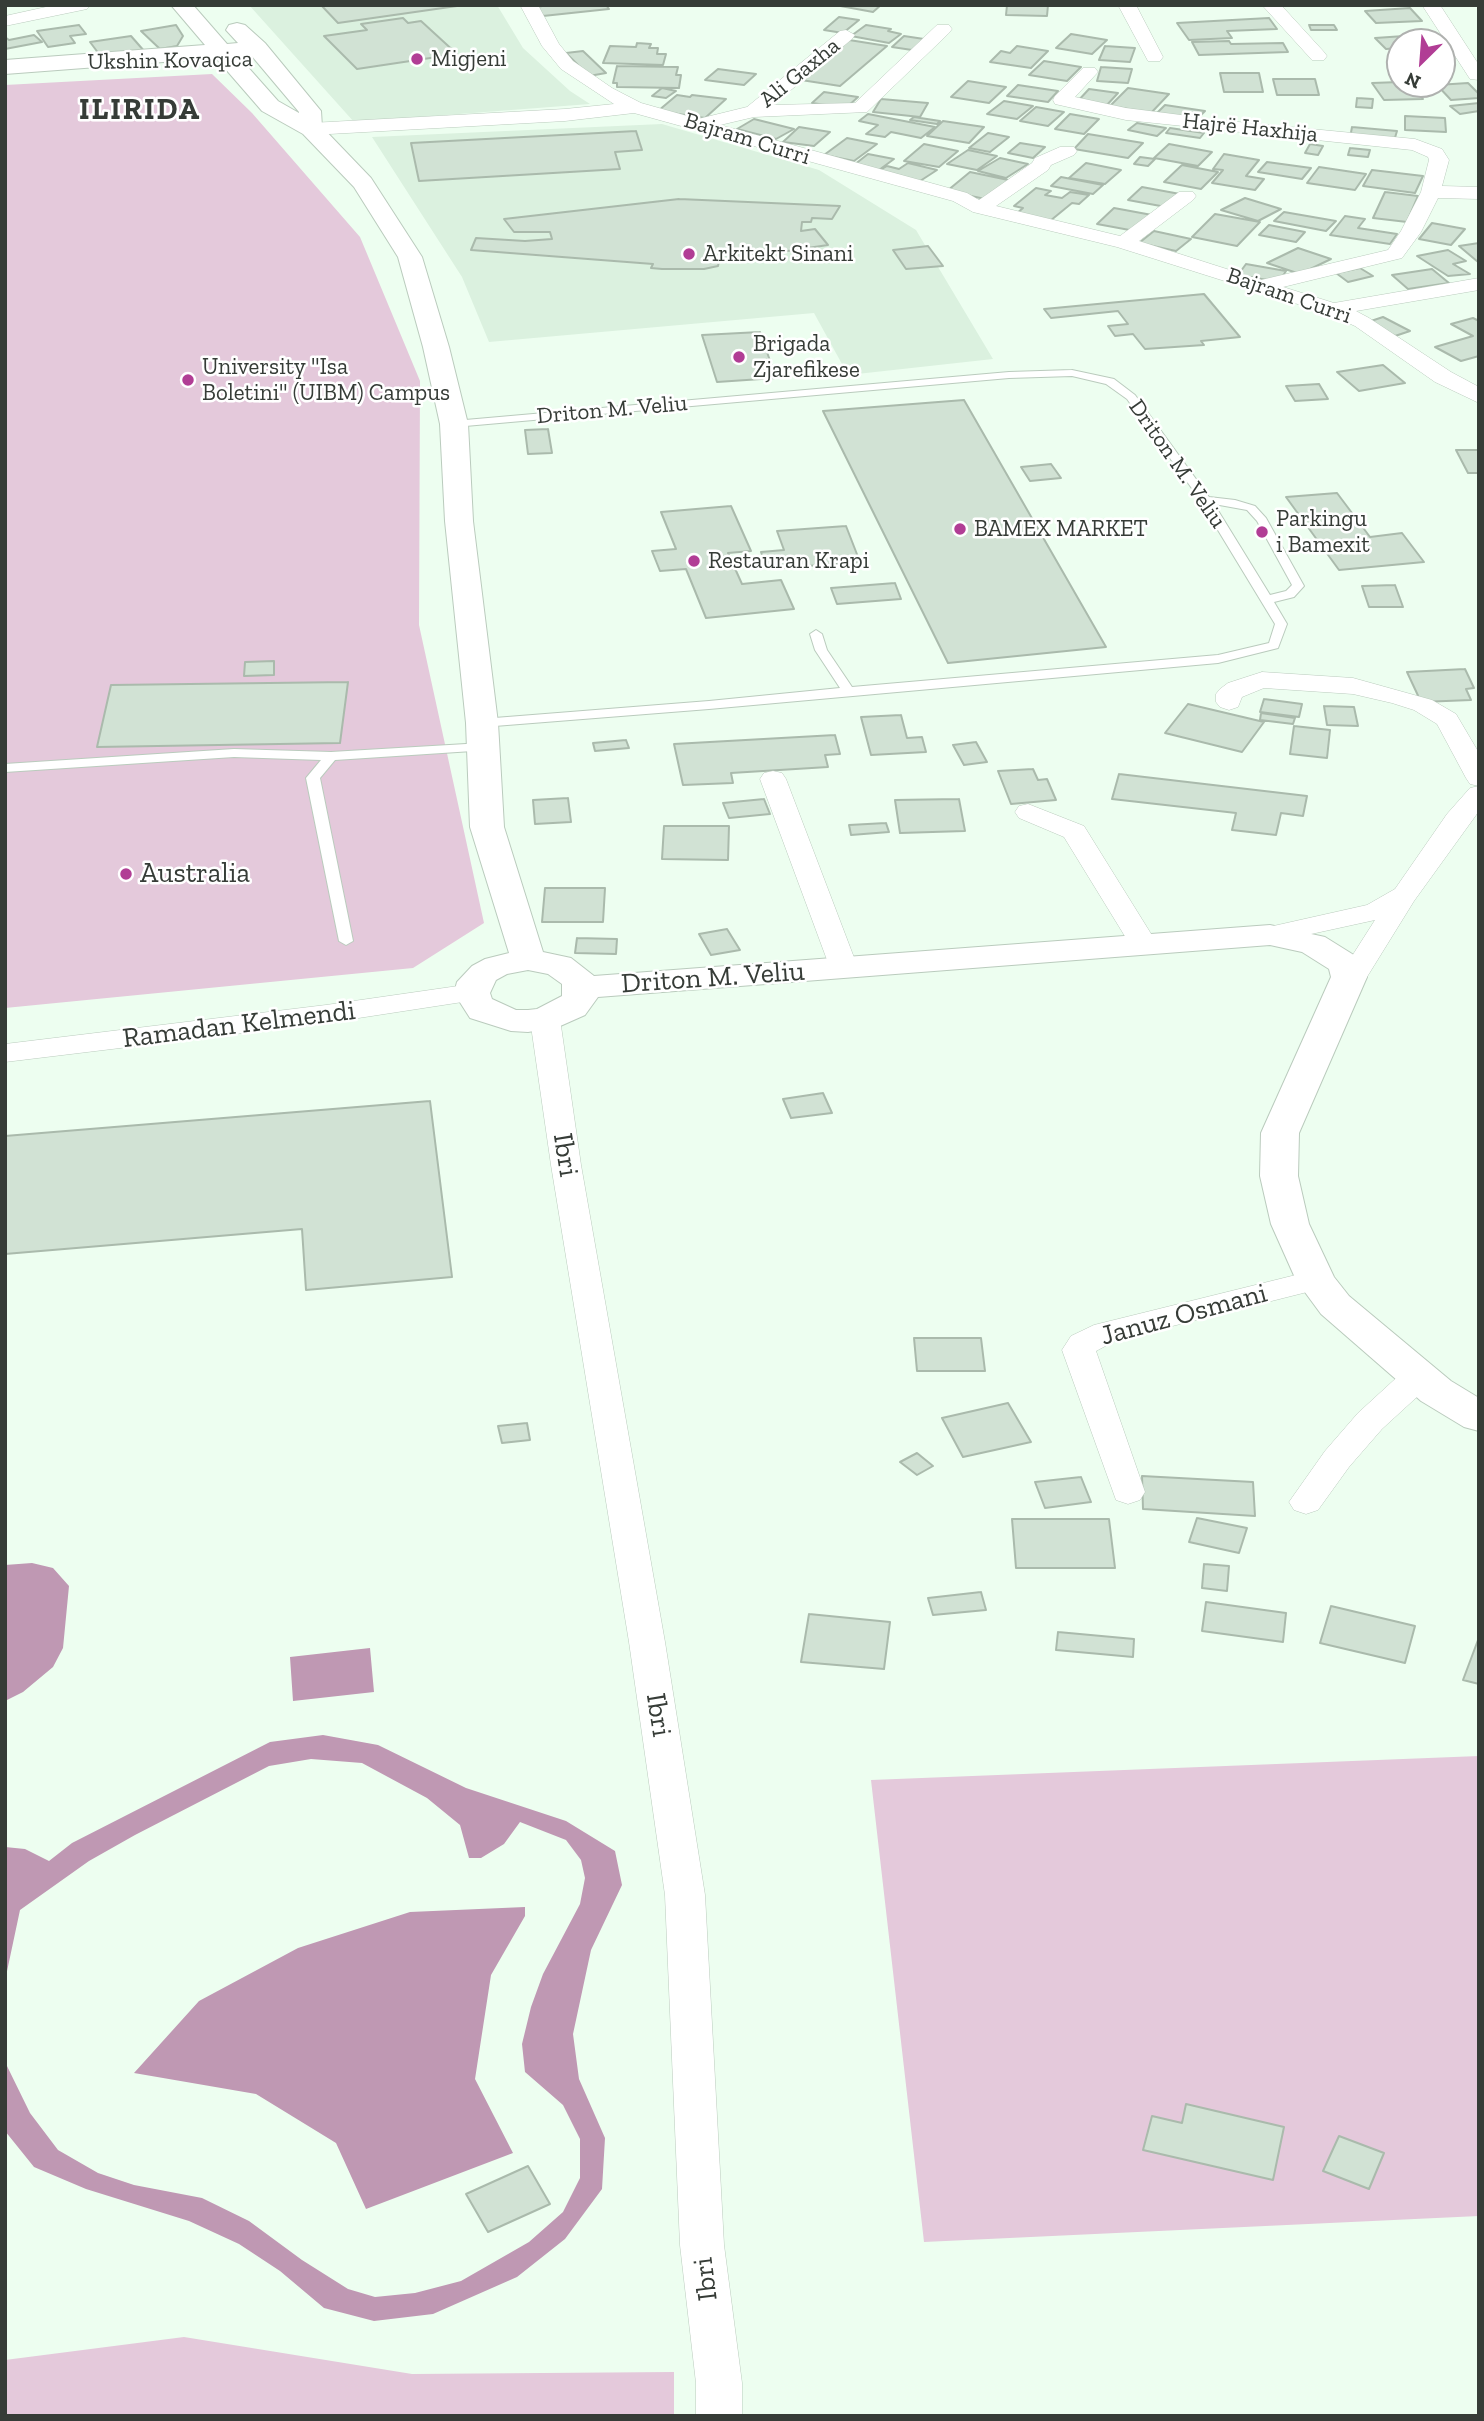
<!DOCTYPE html>
<html>
<head>
<meta charset="utf-8">
<style>
	body { margin:0 }
	#map { position:relative; width:1484px; height:2421px; overflow:hidden; background:#edfef0; font-family:"Zilla Slab",serif }
	canvas { display:block }
	.frame { position:absolute; inset:0; border:7px solid #363c37; pointer-events:none }
	.north { position:absolute; left:1386px; top:28px; width:70px; height:70px; box-sizing:border-box; background:#fff; border:2px solid #afb1af; border-radius:50%; rotate:205deg; font-size:19px; font-weight:700; line-height:28px; text-align:center; color:#363c37 }
	.north::after { content:''; display:block; margin:auto; width:24px; height:32px; background:#b13d95; clip-path:polygon(50% 0,100% 100%,50% 72%,0 100%) }
</style>
</head>
<body>
<div id="map">
<canvas width="1484" height="2421"></canvas>
<div class="frame"></div>
<div class="north">N</div>
</div>
<script>
const c = document.querySelector('canvas').getContext('2d');
c.lineJoin = 'round';
function paint(path, color) {
  c.fillStyle = color;
  c.fill(path, 'evenodd');
}
function poly(rows) {
  const path = new Path2D();
  for (const r of rows) {
    path.moveTo(r[0], r[1]);
    for (let i = 2; i < r.length; i += 2) path.lineTo(r[i], r[i + 1]);
  }
  return path;
}
function stroke(path, color, width, dash) {
  c.strokeStyle = color;
  c.lineWidth = width;
  c.lineCap = dash ? 'butt' : 'round';
  c.setLineDash(dash || []);
  c.stroke(path);
}
function write(font, color, halo, rows, align = 'center') {
  c.font = font + ' "Zilla Slab",serif';
  c.lineWidth = 5;
  c.setLineDash([]);
  c.textBaseline = 'middle';
  c.strokeStyle = halo;
  c.fillStyle = color;
  for (const [text, x, y, turn = 0] of rows) {
    c.save();
    c.translate(x, y);
    c.rotate((+turn || 0) * Math.PI / 180);
    c.textAlign = isNaN(turn) ? turn : align;
    if (halo) c.strokeText(text, 0, 0);
    c.fillText(text, 0, 0);
    c.restore();
  }
}
paint(poly([
	[249,5,497,5,523,48,570,91,590,104,354,122],
	[662,124,819,170,916,230,993,359,848,375,814,313,489,342,462,277,372,137]
]), '#dbf1df');
paint(poly([
	[212,74,252,113,360,237,420,381,419,625,484,923,413,968,5,1008,5,85],
	[1479,1756,1479,2216,924,2242,871,1780],
	[184,2337,412,2374,674,2372,674,2416,5,2416,5,2360]
]), '#e4c9db');
paint(poly([
	[32,1563,53,1568,69,1586,63,1648,53,1667,23,1692,5,1701,5,1565],
	[370,1648,374,1692,293,1701,290,1657],
	[323,1735,378,1745,466,1788,566,1821,615,1851,622,1885,591,1950,573,2034,579,2079,605,2138,602,2189,565,2239,517,2277,433,2314,374,2321,324,2308,280,2271,239,2244,189,2221,86,2189,34,2167,5,2131,5,1847,25,1849,49,1861,72,1843,270,1742],
	[311,1759,362,1763,427,1798,460,1825,469,1858,481,1858,504,1844,520,1822,566,1840,581,1860,585,1878,580,1904,543,1974,531,2007,522,2044,525,2072,563,2105,580,2139,580,2178,563,2212,529,2242,461,2281,415,2293,375,2297,348,2289,302,2260,249,2221,202,2198,134,2185,98,2173,58,2150,30,2113,6,2064,6,1976,20,1910,89,1861,135,1835,269,1766],
	[525,1907,525,1916,491,1975,475,2079,513,2153,366,2209,336,2143,256,2094,134,2073,199,2001,298,1948,410,1912]
]), '#bf98b3');
const building = poly([
	[321,5,464,5,338,23,321,5],
	[549,5,606,5,609,9,543,16,536,7,549,5],
	[835,5,881,5,873,12,835,5],
	[1007,5,1048,5,1047,16,1006,15,1007,5],
	[1410,8,1422,21,1376,23,1365,11,1410,8],
	[839,17,859,20,843,33,824,30,839,17],
	[403,18,408,23,421,21,457,54,357,69,324,36,367,30,361,24,403,18],
	[1269,18,1277,29,1227,31,1232,38,1189,40,1177,23,1269,18],
	[79,25,86,34,70,36,75,43,48,47,37,31,79,25],
	[176,25,183,36,177,46,160,49,141,31,176,25],
	[866,25,891,29,888,31,901,34,889,43,851,36,866,25],
	[1309,25,1334,25,1337,30,1311,30,1309,25],
	[1071,34,1107,40,1092,54,1056,48,1071,34],
	[34,35,42,42,5,49,5,37,9,40,34,35],
	[1419,35,1426,42,1400,42,1400,48,1386,49,1375,38,1419,35],
	[131,36,145,52,102,58,90,42,131,36],
	[904,36,924,39,912,50,892,47,904,36],
	[849,40,887,46,840,86,801,80,849,40],
	[1229,41,1231,44,1283,43,1288,52,1199,55,1192,42,1229,41],
	[637,43,651,44,649,48,658,48,657,54,666,54,663,65,603,63,610,46,636,47,637,43],
	[1017,46,1048,51,1031,68,990,62,1001,51,1010,53,1017,46],
	[1105,46,1135,48,1130,62,1099,60,1105,46],
	[583,51,606,73,589,76,566,53,583,51],
	[1044,61,1081,67,1067,81,1029,75,1044,61],
	[617,66,678,67,676,75,681,75,679,88,617,87,617,83,613,83,617,66],
	[1101,67,1132,69,1128,83,1097,81,1101,67],
	[718,69,756,74,744,85,705,80,718,69],
	[1220,73,1259,73,1263,92,1224,92,1220,73],
	[1273,79,1315,79,1319,95,1277,95,1273,79],
	[968,81,1006,87,989,103,951,97,968,81],
	[1400,82,1400,84,1413,84,1423,99,1384,100,1372,83,1400,82],
	[1468,83,1479,94,1479,98,1451,100,1437,85,1468,83],
	[1018,85,1058,91,1048,102,1007,96,1018,85],
	[662,88,676,91,666,98,652,96,662,88],
	[1128,88,1169,94,1151,113,1110,106,1128,88],
	[1089,89,1118,93,1106,106,1077,102,1089,89],
	[824,92,858,97,846,108,812,103,824,92],
	[677,95,690,97,692,95,726,99,705,118,658,111,677,95],
	[1357,98,1373,99,1372,108,1356,107,1357,98],
	[881,99,928,103,920,117,873,112,881,99],
	[1004,101,1033,106,1017,119,987,114,1004,101],
	[1479,103,1479,111,1460,114,1450,106,1479,103],
	[1165,105,1205,111,1196,120,1156,114,1165,105],
	[1036,107,1064,112,1048,126,1020,121,1036,107],
	[868,114,935,127,921,138,891,132,885,137,866,134,878,125,859,121,868,114],
	[1070,114,1099,119,1084,134,1055,129,1070,114],
	[1405,116,1445,118,1446,132,1405,130,1405,116],
	[914,117,940,121,937,124,910,120,914,117],
	[754,119,794,129,776,139,737,129,754,119],
	[943,121,984,127,969,143,927,136,943,121],
	[1137,123,1166,128,1157,136,1128,130,1137,123],
	[799,127,830,132,814,146,783,142,799,127],
	[1352,127,1397,131,1394,141,1350,138,1352,127],
	[1170,128,1204,133,1200,138,1166,133,1170,128],
	[636,131,642,150,615,152,620,169,419,181,411,143,636,131],
	[988,133,1009,137,990,152,969,148,988,133],
	[1088,134,1143,143,1128,158,1074,149,1088,134],
	[847,138,877,144,854,161,824,155,847,138],
	[1020,143,1045,147,1033,158,1008,153,1020,143],
	[924,144,958,151,939,167,904,161,924,144],
	[1169,144,1212,152,1198,166,1154,158,1169,144],
	[1310,144,1323,146,1318,155,1305,153,1310,144],
	[1350,148,1370,150,1368,157,1348,155,1350,148],
	[968,150,997,156,977,170,947,164,968,150],
	[868,154,894,159,879,170,854,165,868,154],
	[1224,154,1259,160,1246,176,1264,179,1255,190,1212,183,1223,170,1213,169,1224,154],
	[1140,157,1155,159,1148,166,1134,164,1140,157],
	[1000,158,1028,164,1006,178,978,171,1000,158],
	[1267,162,1311,168,1302,179,1258,172,1267,162],
	[908,163,937,170,917,183,875,173,887,166,899,169,908,163],
	[1086,163,1121,170,1105,184,1069,178,1086,163],
	[1182,165,1218,172,1201,189,1164,182,1182,165],
	[1319,167,1366,174,1355,190,1307,183,1319,167],
	[1372,170,1423,176,1415,193,1363,186,1372,170],
	[970,172,1013,181,990,200,947,191,970,172],
	[1061,177,1103,185,1093,194,1051,186,1061,177],
	[1142,187,1180,194,1166,207,1128,200,1142,187],
	[1036,188,1051,191,1045,195,1062,198,1070,192,1089,195,1079,204,1072,203,1050,221,1016,214,1023,208,1014,206,1036,188],
	[1385,192,1418,196,1407,222,1373,218,1385,192],
	[1245,198,1281,209,1258,221,1221,210,1245,198],
	[679,199,840,206,832,219,812,218,811,222,802,222,801,231,815,229,828,245,719,261,718,266,704,269,662,269,651,268,653,264,471,250,476,238,525,241,552,239,550,232,514,232,504,219,679,199],
	[1114,208,1152,215,1135,231,1097,224,1114,208],
	[1284,212,1336,221,1326,231,1274,221,1284,212],
	[1215,214,1260,222,1237,246,1192,237,1215,214],
	[1345,216,1365,219,1358,228,1397,234,1390,244,1330,235,1345,216],
	[1432,223,1465,229,1451,245,1419,239,1432,223],
	[1269,225,1305,232,1296,242,1259,235,1269,225],
	[1154,231,1191,239,1176,251,1139,243,1154,231],
	[1479,243,1478,262,1459,246,1479,243],
	[928,246,943,266,906,269,893,250,928,246],
	[1298,248,1331,259,1300,274,1267,263,1298,248],
	[1448,250,1466,261,1453,264,1470,274,1448,276,1417,256,1448,250],
	[1246,264,1286,271,1279,282,1238,275,1246,264],
	[1360,268,1373,276,1348,282,1336,273,1360,268],
	[1432,269,1449,283,1408,289,1392,275,1432,269],
	[1204,294,1240,337,1201,341,1204,345,1145,349,1133,334,1115,336,1108,326,1128,324,1118,311,1051,318,1044,309,1204,294],
	[1383,317,1410,331,1395,336,1368,322,1383,317],
	[1473,318,1479,321,1479,356,1461,361,1435,347,1473,336,1451,324,1473,318],
	[760,332,776,378,717,382,702,335,760,332],
	[1383,365,1405,383,1359,391,1337,372,1383,365],
	[1319,384,1328,399,1295,401,1286,386,1319,384],
	[964,400,1106,647,948,663,823,411,964,400],
	[548,429,552,453,528,454,525,430,548,429],
	[1456,450,1479,450,1479,473,1468,473,1456,450],
	[1051,464,1061,478,1030,481,1021,467,1051,464],
	[1337,493,1370,537,1402,533,1424,562,1339,570,1286,497,1337,493],
	[731,506,751,551,728,553,742,584,781,580,794,609,706,618,686,569,660,571,652,551,676,549,661,512,731,506],
	[846,526,860,562,767,569,761,552,784,550,777,531,846,526],
	[895,583,901,599,837,604,831,588,895,583],
	[1395,585,1403,607,1369,607,1362,586,1395,585],
	[274,661,274,675,244,676,245,662,274,661],
	[1465,669,1474,688,1466,689,1471,700,1421,702,1407,672,1465,669],
	[348,682,340,743,97,747,111,685,348,682],
	[1264,699,1302,704,1299,717,1260,712,1264,699],
	[1188,704,1264,722,1242,752,1165,733,1188,704],
	[1324,706,1354,707,1358,726,1327,725,1324,706],
	[1261,713,1295,718,1293,724,1260,720,1261,713],
	[901,715,907,738,922,737,926,752,871,755,861,717,901,715],
	[1294,726,1330,730,1327,758,1290,754,1294,726],
	[835,735,840,754,825,755,828,767,731,773,733,783,683,785,674,744,835,735],
	[626,740,629,748,595,751,593,743,626,740],
	[976,742,987,762,964,765,953,745,976,742],
	[1033,769,1038,780,1047,779,1056,800,1011,804,998,771,1033,769],
	[1119,774,1307,796,1303,816,1281,813,1276,835,1232,830,1236,813,1112,799,1119,774],
	[568,798,571,822,535,824,533,800,568,798],
	[764,799,770,814,729,818,723,803,764,799],
	[959,799,965,831,900,833,895,800,959,799],
	[886,823,889,832,851,835,849,825,886,823],
	[664,826,729,826,728,860,662,859,664,826],
	[545,888,605,888,603,922,542,922,545,888],
	[727,929,740,950,711,955,699,934,727,929],
	[577,938,617,939,616,954,575,953,577,938],
	[823,1093,832,1113,791,1118,783,1099,823,1093],
	[430,1101,452,1277,306,1290,302,1229,5,1254,5,1136,430,1101],
	[914,1338,981,1338,985,1371,917,1371,914,1338],
	[1008,1403,1031,1442,963,1457,942,1418,1008,1403],
	[527,1423,530,1440,502,1443,498,1426,527,1423],
	[917,1453,933,1466,917,1475,900,1462,917,1453],
	[1142,1476,1253,1482,1255,1516,1143,1509,1142,1476],
	[1081,1477,1091,1502,1045,1508,1035,1482,1081,1477],
	[1197,1518,1247,1528,1239,1553,1189,1542,1197,1518],
	[1012,1519,1109,1519,1115,1568,1016,1568,1012,1519],
	[1204,1564,1229,1566,1227,1591,1202,1588,1204,1564],
	[981,1592,986,1610,933,1615,928,1598,981,1592],
	[1206,1602,1286,1613,1283,1642,1202,1631,1206,1602],
	[1331,1606,1415,1626,1405,1663,1320,1643,1331,1606],
	[809,1614,890,1622,884,1669,801,1662,809,1614],
	[1058,1632,1134,1639,1133,1657,1056,1650,1058,1632],
	[1478,1640,1479,1640,1479,1684,1463,1680,1478,1640],
	[1186,2104,1284,2127,1273,2180,1143,2150,1152,2116,1182,2123,1186,2104],
	[1339,2136,1384,2153,1369,2189,1323,2171,1339,2136],
	[528,2166,550,2204,488,2232,466,2194,528,2166]
]);
paint(building, '#d1e2d4');
stroke(building, '#aabaac', 2);
const lane = poly([
	[1072,370,1114,379,1135,395,1209,497,1235,500,1255,506,1266,518,1304,586,1294,597,1274,602,1287,624,1278,648,1218,663,709,709,482,727,476,723,482,719,709,701,840,688,815,650,810,634,816,630,822,634,827,650,852,687,1218,655,1269,643,1275,624,1196,494,1127,399,1106,384,1072,376,1009,378,454,427,448,424,454,421,1009,372,1072,370],
	[1214,504,1247,510,1257,521,1292,585,1286,591,1270,595,1214,504],
	[483,743,488,744,488,750,335,760,320,778,353,941,346,945,339,941,306,778,321,760,234,757,5,772,5,764,234,749,331,752,483,743]
]);
const street = poly([
	[55,5,90,5,87,9,5,26,5,16,55,5],
	[520,5,538,5,559,44,573,61,612,88,641,103,698,119,747,107,840,31,846,30,855,35,852,39,773,105,855,103,937,25,949,25,952,29,949,33,867,112,754,117,720,125,967,193,979,200,1032,163,1035,158,1060,147,1074,147,1077,151,1074,155,1051,165,1048,170,996,206,1120,236,1179,192,1193,192,1196,196,1193,200,1139,241,1261,280,1388,250,1401,231,1421,192,1429,160,1428,157,1412,150,1126,120,1055,104,1053,100,1055,96,1083,68,1095,68,1098,72,1075,97,1126,108,1228,121,1415,139,1442,149,1449,160,1442,186,1479,187,1479,199,1438,198,1421,232,1402,258,1283,287,1334,303,1479,278,1479,290,1356,311,1369,318,1451,372,1479,387,1479,403,1435,382,1355,326,1326,313,1117,247,973,212,953,201,634,113,565,121,311,135,302,129,311,123,565,109,614,104,561,69,542,46,520,5],
	[1118,5,1136,5,1163,57,1160,61,1148,61,1118,5],
	[1262,5,1281,5,1324,52,1327,56,1324,60,1312,60,1262,5],
	[1422,5,1440,5,1479,65,1479,80,1470,79,1422,5],
	[1262,672,1353,678,1432,700,1456,714,1479,753,1479,786,1470,784,1466,778,1437,724,1414,710,1392,703,1353,694,1264,688,1242,697,1238,707,1229,710,1220,707,1216,702,1216,694,1220,689,1228,683,1262,672],
	[773,771,782,773,786,779,858,968,854,974,844,977,834,974,830,968,760,779,764,773,773,771],
	[1479,786,1479,811,1414,901,1349,1006,1339,1009,1329,1006,1324,1000,1375,920,1270,943,1260,941,1256,935,1260,929,1367,905,1395,889,1447,814,1470,788,1479,786],
	[1028,804,1084,826,1158,945,1154,951,1144,954,1134,951,1064,837,1019,818,1015,812,1019,806,1028,804],
	[472,984,482,987,486,993,482,999,326,1023,5,1062,5,1044,326,1005,472,984],
	[545,1010,555,1013,560,1019,581,1165,665,1642,705,1895,724,2245,742,2383,742,2416,696,2416,696,2383,680,2245,665,1895,629,1642,551,1165,530,1019,535,1013,545,1010],
	[1316,1270,1327,1273,1332,1280,1327,1287,1117,1340,1096,1351,1145,1492,1140,1500,1128,1504,1116,1500,1062,1350,1071,1336,1094,1325,1316,1270],
	[1418,1366,1430,1369,1435,1377,1430,1385,1382,1429,1349,1467,1318,1510,1306,1514,1294,1510,1289,1502,1325,1451,1358,1413,1406,1369,1418,1366]
]);
const secondary = poly([
	[171,5,193,5,227,44,238,43,226,30,229,25,237,23,245,25,265,43,321,111,322,127,371,178,422,257,449,347,468,424,473,521,498,723,504,827,543,952,571,958,594,976,1270,925,1325,937,1357,957,1367,977,1299,1133,1298,1176,1309,1224,1334,1277,1349,1296,1451,1381,1479,1398,1479,1431,1464,1427,1421,1401,1321,1314,1296,1280,1271,1224,1260,1176,1261,1133,1331,977,1329,969,1302,952,1270,945,598,997,585,1015,558,1027,528,1032,511,1031,470,1018,454,993,457,982,472,966,485,959,509,953,470,827,466,723,445,521,440,424,423,347,398,257,354,187,303,134,262,111,216,58,5,74,5,60,205,45,171,5],
	[251,55,299,112,299,113,278,101,238,56,251,55],
	[528,970,548,974,562,984,562,996,537,1009,528,1010,516,1010,492,999,490,993,496,980,507,974,528,970]
]);
stroke(lane, '#bacbbd', 2);
stroke(street, '#bacbbd', 1);
stroke(secondary, '#bacbbd', 2);
paint(lane, '#fff');
paint(street, '#fff');
paint(secondary, '#fff');
for (const [x, y, r, color] of [
	[417,59,7,"#b13d95"],
	[689,254,7,"#b13d95"],
	[739,357,7,"#b13d95"],
	[188,380,7,"#b13d95"],
	[960,529,7,"#b13d95"],
	[1262,532,7,"#b13d95"],
	[694,561,7,"#b13d95"],
	[126,874,7,"#b13d95"]
]) {
  const dot = new Path2D();
  dot.arc(x, y, r, 0, 2 * Math.PI);
  c.fillStyle = color;
  c.fill(dot);
  stroke(dot, '#fff', 2.5);
}
write('23px', '#363c37', '#fff', [
	["Migjeni",431,59],
	["Arkitekt Sinani",703,254],
	["Brigada",753,344],
	["Zjarefikese",753,370],
	["University \"Isa",202,367],
	["Boletini\" (UIBM) Campus",202,393],
	["Parkingu",1276,519],
	["i Bamexit",1276,545],
	["BAMEX MARKET",974,529],
	["Restauran Krapi",708,561]
], 'left');
write('23px', '#363c37', '#fff', [
	["Ukshin Kovaqica",170,61,-1],
	["Ali Gaxha",800,73,-39],
	["Hajrë Haxhija",1250,128,6],
	["Bajram Curri",747,139,17],
	["Bajram Curri",1289,296,19],
	["Driton M. Veliu",612,410,-5],
	["Driton M. Veliu",1177,464,55]
]);
write('28px', '#363c37', '#fff', [
	["Australia",140,874]
], 'left');
write('28px', '#363c37', '#fff', [
	["Driton M. Veliu",713,978,-4],
	["Ramadan Kelmendi",239,1025,-7],
	["Ibri",565,1155,81],
	["Januz Osmani",1184,1315,-15],
	["Ibri",658,1715,81],
	["Ibri",706,2279,-97]
]);
c.letterSpacing = '2px';
write('bold 30px', '#363c37', '#fff', [
	["ILIRIDA",140,110]
]);
c.letterSpacing = '0px';
</script>
</body>
</html>
